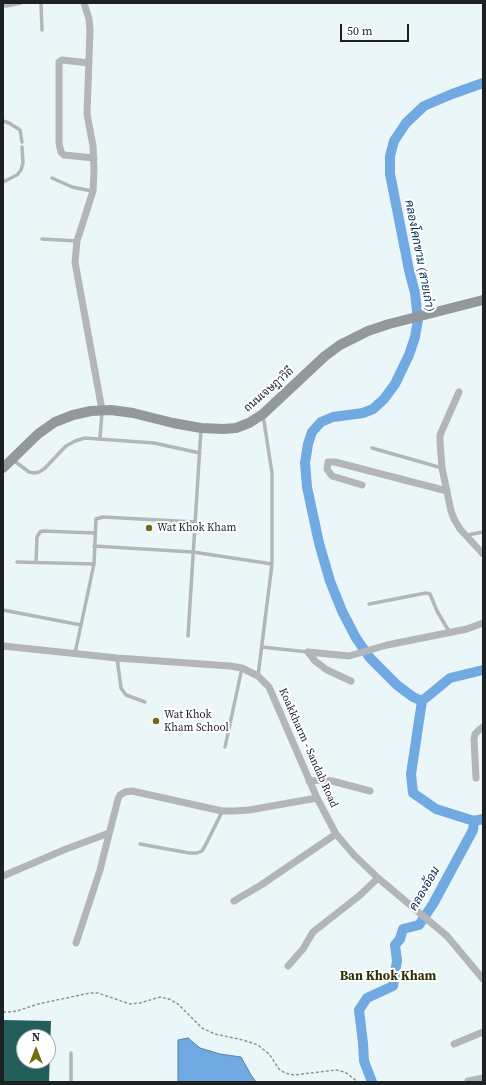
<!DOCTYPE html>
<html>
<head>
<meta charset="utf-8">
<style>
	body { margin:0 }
	#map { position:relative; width:486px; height:1085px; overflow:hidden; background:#ebf6f8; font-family:"Source Serif 4",serif }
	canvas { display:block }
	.frame { position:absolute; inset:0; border:4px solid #1d2122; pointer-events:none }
	.north { position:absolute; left:16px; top:1029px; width:40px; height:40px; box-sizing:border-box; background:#fff; border:1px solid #a5a6a7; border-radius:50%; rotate:0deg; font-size:11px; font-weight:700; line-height:16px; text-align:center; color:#1d2122 }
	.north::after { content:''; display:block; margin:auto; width:14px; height:18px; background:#6f6d0e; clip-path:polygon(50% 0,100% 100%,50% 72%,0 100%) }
	.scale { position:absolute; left:340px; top:24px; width:69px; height:18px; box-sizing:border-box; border:2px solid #1d2122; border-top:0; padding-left:5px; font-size:12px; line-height:14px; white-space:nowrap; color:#1d2122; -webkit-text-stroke:3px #fff; paint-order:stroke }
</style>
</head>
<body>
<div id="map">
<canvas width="486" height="1085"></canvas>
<div class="frame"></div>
<div class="north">N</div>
<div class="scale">50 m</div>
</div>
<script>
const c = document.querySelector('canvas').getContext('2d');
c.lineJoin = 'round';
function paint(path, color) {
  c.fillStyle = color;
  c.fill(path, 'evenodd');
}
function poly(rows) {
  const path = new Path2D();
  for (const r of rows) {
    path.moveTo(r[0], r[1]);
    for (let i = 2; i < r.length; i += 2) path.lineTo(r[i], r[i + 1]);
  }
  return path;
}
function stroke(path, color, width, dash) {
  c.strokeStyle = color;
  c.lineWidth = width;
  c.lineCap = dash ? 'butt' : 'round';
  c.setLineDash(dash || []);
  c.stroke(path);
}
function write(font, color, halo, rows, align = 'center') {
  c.font = font + ' "Source Serif 4",Sarabun,serif';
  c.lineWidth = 4;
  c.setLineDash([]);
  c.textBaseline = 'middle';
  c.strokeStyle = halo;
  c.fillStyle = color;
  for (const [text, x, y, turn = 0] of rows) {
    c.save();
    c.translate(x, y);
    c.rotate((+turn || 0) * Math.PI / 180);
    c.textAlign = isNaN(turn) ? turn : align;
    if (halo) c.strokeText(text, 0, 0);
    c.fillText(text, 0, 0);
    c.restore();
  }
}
const water = poly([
	[188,1038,200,1048,220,1054,241,1057,251,1075,256,1082,178,1082,178,1040,188,1038]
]);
paint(water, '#71aae2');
stroke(water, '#5881a8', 1);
stroke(poly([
	[422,701,413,697,397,685,370,658,356,638,342,611,330,581,319,543,307,487,305,463,308,444,312,432,321,422,333,417,363,413,373,409,384,399,395,384,409,355,415,337,418,320,415,293,409,270,390,174,390,156,394,141,406,123,424,106,452,94,483,83],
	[422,701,411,774,413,793,436,809,474,821,483,819],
	[422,701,450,678,483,670],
	[372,1082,364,1061,363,1043,359,1010,367,998,393,986,397,961,395,945,400,939,403,929,419,925,433,904,473,830,474,821]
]), '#71aae2', 10);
paint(poly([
	[3,1020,51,1021,49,1082,3,1082],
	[24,1037,48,1037,48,1061,24,1061]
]), '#245e5a');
stroke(poly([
	[3,1012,8,1012,17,1011,38,1004,90,993,98,993,130,1004,140,1003,160,997,169,999,178,1004,202,1028,215,1034,243,1040,258,1045,269,1054,279,1069,285,1073,294,1075,336,1070,345,1072,358,1082]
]), '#8e9697', 1.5, [3, 2]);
stroke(poly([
	[41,3,42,30],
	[3,4,6,6,21,3],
	[3,121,9,123,20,130,22,142],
	[52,178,72,187,92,191],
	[3,182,17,175,21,170,23,163,22,147],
	[42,239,77,241],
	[100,438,102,412],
	[372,448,442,468],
	[13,460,29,472,34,473,39,472,44,469,66,446,75,441,85,438,154,443,200,453],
	[467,535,483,532],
	[94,546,193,552,272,564],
	[17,562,94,564],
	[36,562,37,537,40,532,43,531,94,533],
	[369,604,426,593,430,594,437,611,450,633],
	[3,610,81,625,94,564,96,519,103,517,195,522],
	[188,636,201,429],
	[262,647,308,652],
	[75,653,81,625],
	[117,658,121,688,126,695,145,702],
	[258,676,272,564,272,473,263,415],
	[225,747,242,668],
	[140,844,189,853,197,853,202,851,205,846,222,812],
	[71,1053,71,1082]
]), '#b2b6b8', 3.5);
stroke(poly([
	[84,3,89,19,90,30,87,114,93,146,94,170,93,191,77,241,75,262,102,410],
	[89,63,62,60,59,62,59,143,61,152,64,155,94,158],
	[459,392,440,435,440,442,442,468,451,511,454,519,460,529,483,554],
	[362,485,332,476,327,469,328,462,335,462,447,491],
	[3,646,117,658,230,666,242,668,258,676,269,687,317,798,336,834,354,855,378,878,447,936,483,979],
	[308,652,349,656,356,654,387,645,467,629,483,623],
	[308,652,315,661,327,670,351,681],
	[476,778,474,739,475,734,479,730,483,727],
	[309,781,322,780,332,781,370,791],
	[3,876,66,849,109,833],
	[234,901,261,885,336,834],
	[76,943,100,870,118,799,120,795,125,792,132,791,222,811,234,811,249,810,317,798],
	[288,966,303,949,313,932,359,896,378,878],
	[454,1044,483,1032],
	[468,1081,483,1078]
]), '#b2b6b8', 7);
stroke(poly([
	[3,468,38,434,55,422,73,415,91,411,111,410,133,413,173,423,201,428,223,429,236,428,249,423,263,414,325,356,340,345,368,331,389,324,483,300]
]), '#93989b', 10);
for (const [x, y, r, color] of [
	[149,528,4,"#6f6d0e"],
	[156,721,4,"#6f6d0e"]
]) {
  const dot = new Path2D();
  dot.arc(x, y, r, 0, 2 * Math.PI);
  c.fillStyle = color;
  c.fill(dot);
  stroke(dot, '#fff', 1.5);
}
write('11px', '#1d2122', '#fff', [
	["ถนนเจษฎาวิถี",269,390,-41],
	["Koakkharm - Sandab Road",308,748,66]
]);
write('11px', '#1d2122', '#fff', [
	["Wat Khok Kham",157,528],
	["Wat Khok",164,715],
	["Kham School",164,728]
], 'left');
write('italic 12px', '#022e52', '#fff', [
	["คลองโคกขาม (สายเก่า)",419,256,79],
	["คลองอ้อม",425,889,-60]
]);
write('bold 13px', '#303005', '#fff', [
	["Ban Khok Kham",388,977]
]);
</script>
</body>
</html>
